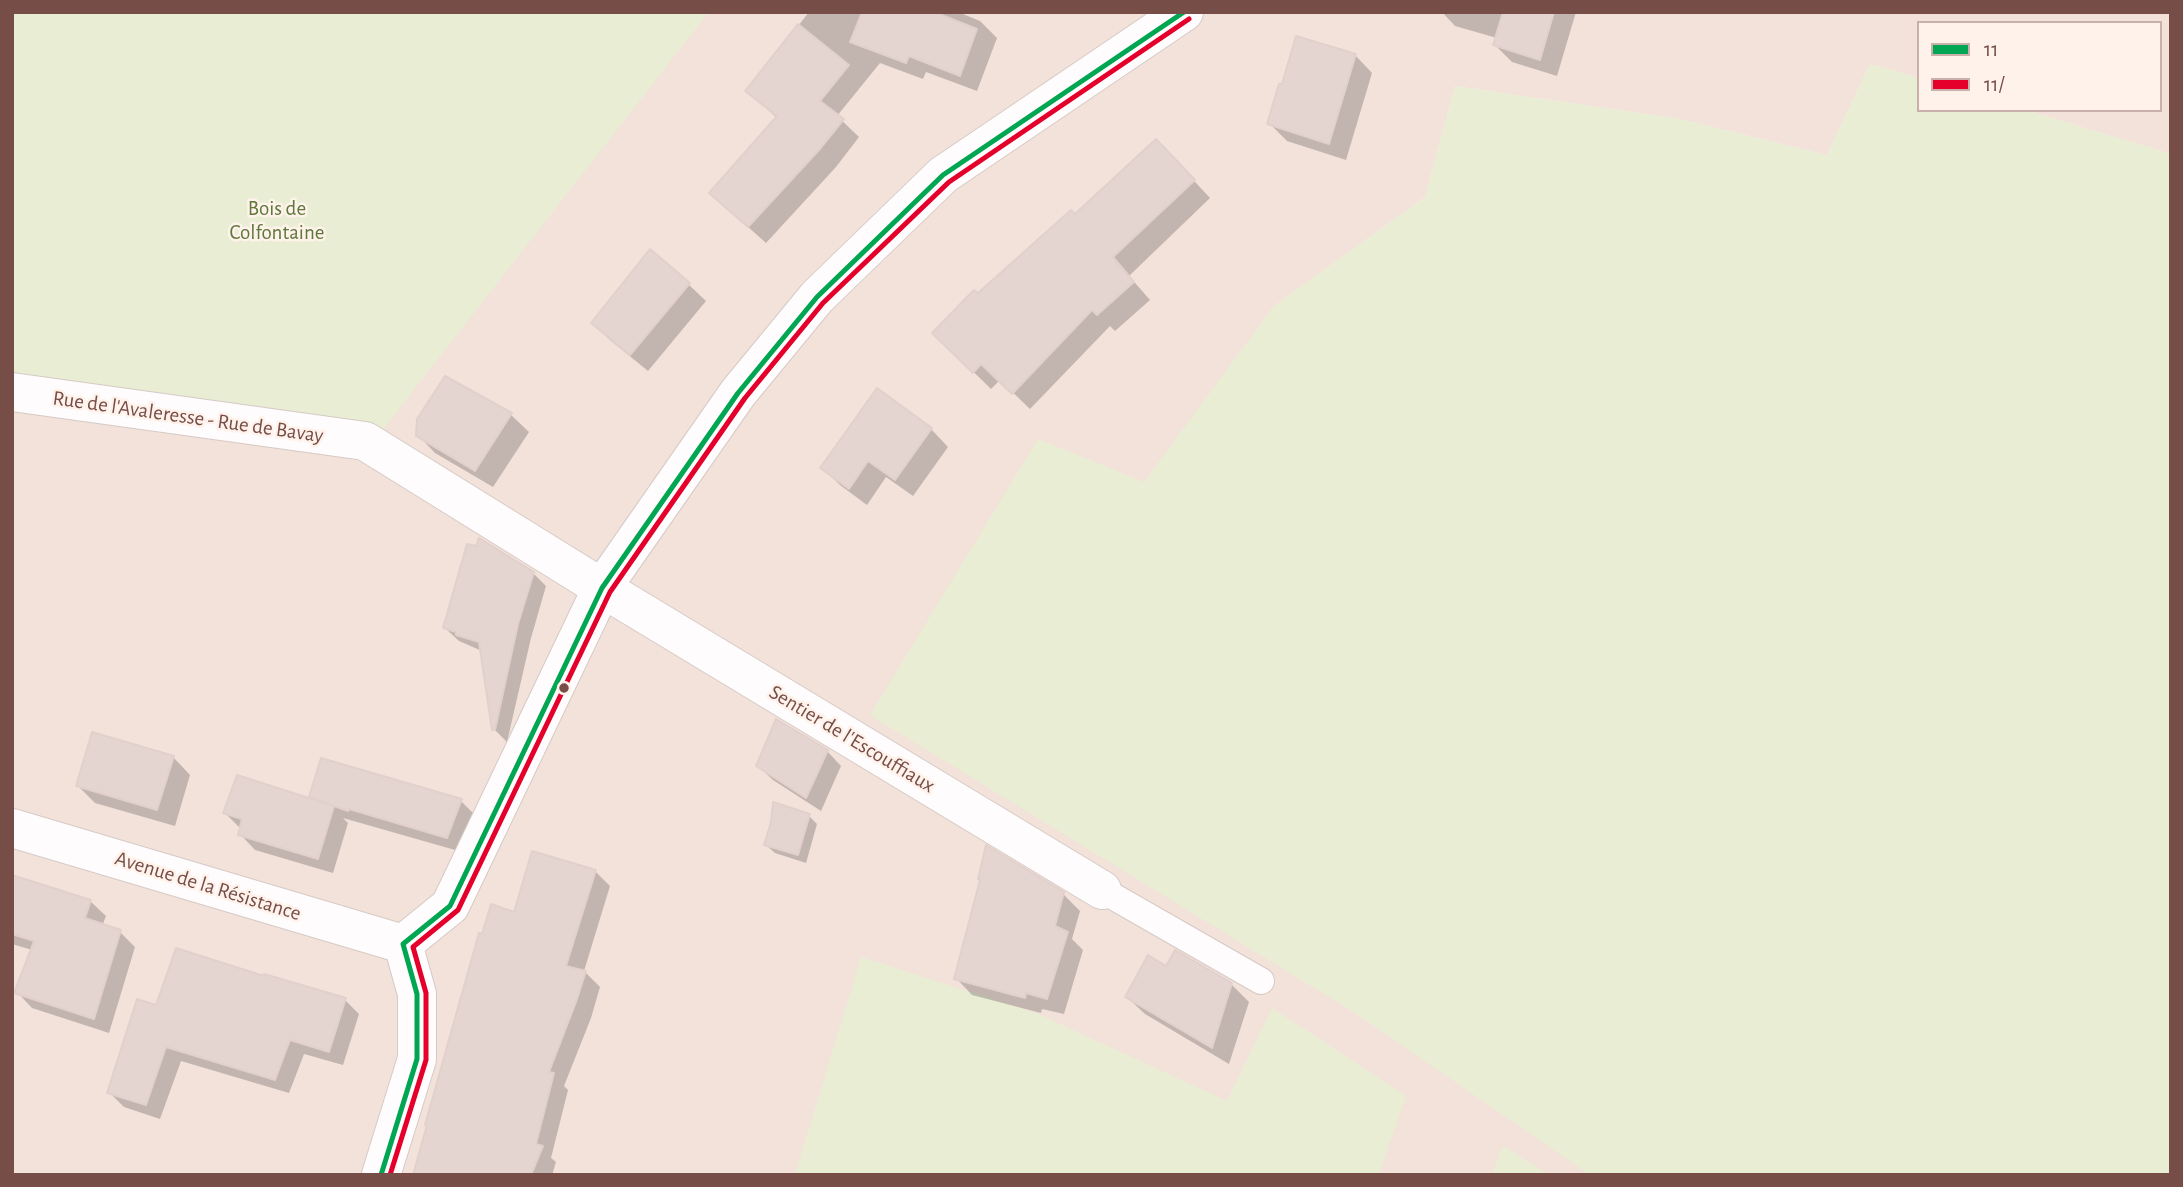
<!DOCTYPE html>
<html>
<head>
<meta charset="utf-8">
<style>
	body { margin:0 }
	#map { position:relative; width:2183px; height:1187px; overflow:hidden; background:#f7eeea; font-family:"Alegreya Sans",sans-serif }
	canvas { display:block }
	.frame { position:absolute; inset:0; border:14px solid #774d48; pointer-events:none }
	.legend { position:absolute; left:1917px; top:21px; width:245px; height:91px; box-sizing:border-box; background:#fff2eb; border:2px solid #c9b0aa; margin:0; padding:9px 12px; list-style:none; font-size:21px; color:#774d48 }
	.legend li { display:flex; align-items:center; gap:14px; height:35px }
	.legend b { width:35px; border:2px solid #c9b0aa }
</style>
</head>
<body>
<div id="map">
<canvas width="2183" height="1187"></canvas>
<div class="frame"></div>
<ul class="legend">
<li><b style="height:9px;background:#00a651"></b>11</li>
<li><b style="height:9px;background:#e4002b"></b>11/</li>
</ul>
</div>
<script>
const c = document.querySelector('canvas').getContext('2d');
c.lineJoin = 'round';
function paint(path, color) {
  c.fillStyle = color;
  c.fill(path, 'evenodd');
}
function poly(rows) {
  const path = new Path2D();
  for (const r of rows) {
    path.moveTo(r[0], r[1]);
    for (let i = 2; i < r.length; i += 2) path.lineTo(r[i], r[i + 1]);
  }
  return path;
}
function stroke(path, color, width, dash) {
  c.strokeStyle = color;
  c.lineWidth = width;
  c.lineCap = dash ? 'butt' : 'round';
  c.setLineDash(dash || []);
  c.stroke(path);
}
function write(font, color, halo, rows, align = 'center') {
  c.font = font + ' "Alegreya Sans",sans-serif';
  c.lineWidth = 5;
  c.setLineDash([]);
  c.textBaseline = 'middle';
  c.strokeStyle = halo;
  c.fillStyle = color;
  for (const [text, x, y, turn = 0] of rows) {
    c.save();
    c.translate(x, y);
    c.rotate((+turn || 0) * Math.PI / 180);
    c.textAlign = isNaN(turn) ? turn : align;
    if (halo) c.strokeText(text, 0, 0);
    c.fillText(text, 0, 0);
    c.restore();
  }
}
paint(poly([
	[678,12,2171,12,2171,154,2025,110,2160,110,2160,23,1919,23,1919,78,1870,64,1827,155,1680,119,1455,86,1425,197,1273,307,1609,1175,12,1175,12,392]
]), '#f3e2da');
paint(poly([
	[12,12,709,12,367,450,12,386],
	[1870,64,1919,78,1919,110,2025,110,2171,154,2171,1175,1590,1175,1355,1013,870,715,1038,439,1144,482,1273,307,1425,197,1455,86,1680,119,1827,155],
	[861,957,1036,1013,1227,1101,1272,1008,1406,1096,1379,1175,795,1175],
	[1503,1146,1549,1175,1492,1175]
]), '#e9edd4');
paint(poly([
	[809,12,958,12,980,21,997,38,977,91,926,72,923,79,880,63,837,116,859,137,836,167,766,243,728,209,777,118,747,91],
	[1442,12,1576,12,1557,76,1512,62,1495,45,1497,38,1455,26],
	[1355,55,1372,73,1346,160,1287,141,1269,123],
	[1173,158,1210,198,1129,276,1150,300,1115,331,1110,326,1030,409,1000,380,991,389,934,333,1075,217],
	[688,284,706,301,648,371,610,340,593,323],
	[446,378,511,415,529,432,493,487,435,453,418,435],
	[931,429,948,447,913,496,886,477,867,505,840,485,823,468],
	[533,573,546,586,531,638,507,742,494,729,482,651,459,641,445,628],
	[827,751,841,766,821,811,773,780,758,766],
	[173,757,190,775,175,826,95,803,78,786],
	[311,797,461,801,476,816,462,852,343,818,348,823,333,873,255,850,240,834,240,828,225,813,317,802],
	[809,816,817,824,806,863,775,853,766,845],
	[595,871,610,886,584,971,600,987,591,1018,564,1086,568,1090,551,1158,556,1162,552,1175,415,1175,515,914],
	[12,877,90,901,106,916,102,926,120,932,135,947,109,1033,32,1008,17,992,32,950,12,944],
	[982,880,1063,894,1080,911,1072,939,1083,950,1064,1014,1042,1009,1041,1013,972,995,956,978],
	[1167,968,1231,984,1249,1002,1229,1064,1145,1014,1127,997],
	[265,978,345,1000,359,1014,343,1065,304,1054,289,1093,181,1061,160,1119,124,1107,109,1092,157,1007]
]), '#0003');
const building = poly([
	[862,12,934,12,977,29,960,76,909,56,906,63,850,42,862,12],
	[1503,12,1554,12,1540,60,1493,45,1503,12],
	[798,24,849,65,820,101,844,119,819,150,748,227,709,193,777,116,745,91,798,24],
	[1296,36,1356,54,1329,144,1267,124,1279,84,1282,84,1296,36],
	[1156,139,1195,180,1113,257,1134,282,1097,315,1092,310,1012,394,981,364,973,373,932,333,974,290,978,293,1071,210,1075,214,1156,139],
	[650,249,690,283,630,355,591,323,650,249],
	[445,376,512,413,475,471,416,436,417,419,445,376],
	[877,388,932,428,895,480,868,461,849,489,820,468,877,388],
	[479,538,534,572,518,624,495,730,492,730,479,642,456,635,456,632,443,628,467,544,476,546,479,538],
	[776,719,828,750,806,798,756,766,776,719],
	[92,732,174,756,157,810,76,786,92,732],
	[321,758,462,799,447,838,349,809,348,811,309,797,321,758],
	[237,775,334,806,318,859,238,835,242,819,223,813,237,775],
	[773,802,810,814,798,855,764,845,771,822,773,802],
	[986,845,1064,892,1055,926,1068,932,1047,999,1026,993,1025,998,954,979,980,880,978,879,986,845],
	[532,851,596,870,566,966,586,971,576,1002,549,1072,554,1073,536,1144,543,1146,531,1175,413,1175,427,1125,425,1125,479,933,482,934,491,904,514,912,532,851],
	[12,875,91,900,85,918,121,930,94,1019,14,993,34,941,12,934,12,875],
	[176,948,264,976,264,974,346,998,329,1052,290,1040,275,1080,166,1047,146,1105,107,1093,137,999,156,1005,176,948],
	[1175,950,1232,983,1212,1048,1125,997,1148,955,1166,966,1175,950]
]);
paint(building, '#e4d5d1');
stroke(building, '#e1d0cc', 2);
const lane = poly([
	[1102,890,1261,981]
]);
const street = poly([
	[12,392,365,441,602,588,1102,890],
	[12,828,403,944],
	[381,1175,417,1059,417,994,403,944,450,906,602,588,738,393,817,297,943,175,1184,12]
]);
stroke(lane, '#d6cac6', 28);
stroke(street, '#d6cac6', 40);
stroke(lane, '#fefcfc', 26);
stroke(street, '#fefcfc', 38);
stroke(poly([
	[381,1175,417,1059,417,994,403,944,450,906,602,588,738,393,817,297,943,175,1184,12]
]), '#00a651', 5);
stroke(poly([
	[390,1175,426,1060,426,993,413,947,458,910,610,592,745,398,823,303,949,182,1189,19]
]), '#e4002b', 5);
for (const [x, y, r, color] of [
	[564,688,6,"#774d48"]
]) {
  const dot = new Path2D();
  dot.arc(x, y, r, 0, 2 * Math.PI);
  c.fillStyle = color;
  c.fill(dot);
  stroke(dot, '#fff2eb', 2.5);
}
write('21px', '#5e783c', '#fff2eb', [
	["Bois de",277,209],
	["Colfontaine",277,233]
]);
write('21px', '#774d48', '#fff2eb', [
	["Rue de l'Avaleresse - Rue de Bavay",188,417,8],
	["Sentier de l'Escouffiaux",852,739,31],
	["Avenue de la Résistance",208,886,17]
]);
</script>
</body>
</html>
